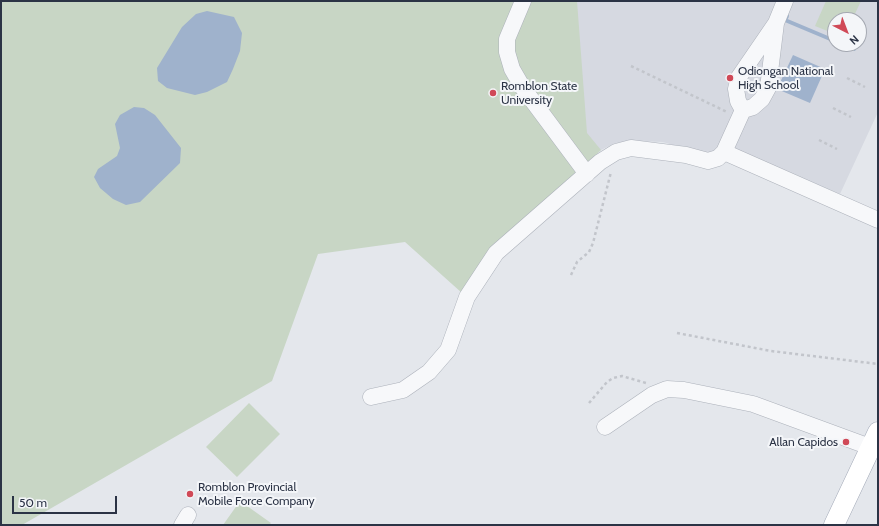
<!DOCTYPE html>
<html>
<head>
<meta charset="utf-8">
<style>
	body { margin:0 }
	#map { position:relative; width:879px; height:526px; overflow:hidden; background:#e4e7ec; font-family:Cabin,sans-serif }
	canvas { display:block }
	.frame { position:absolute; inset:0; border:2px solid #2b3345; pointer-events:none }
	.north { position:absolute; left:827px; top:12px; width:40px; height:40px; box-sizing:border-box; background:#f4f6f9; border:1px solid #a4a8b1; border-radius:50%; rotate:138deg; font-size:11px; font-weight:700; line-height:16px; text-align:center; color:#2b3345 }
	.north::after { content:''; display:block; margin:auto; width:14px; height:18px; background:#d04957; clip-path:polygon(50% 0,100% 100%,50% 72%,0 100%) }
	.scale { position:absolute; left:12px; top:496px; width:105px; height:18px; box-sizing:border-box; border:2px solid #2b3345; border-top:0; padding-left:5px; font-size:12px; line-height:14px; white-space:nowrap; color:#2b3345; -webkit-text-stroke:3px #f4f6f9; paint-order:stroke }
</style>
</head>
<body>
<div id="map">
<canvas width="879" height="526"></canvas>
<div class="frame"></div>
<div class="north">N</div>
<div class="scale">50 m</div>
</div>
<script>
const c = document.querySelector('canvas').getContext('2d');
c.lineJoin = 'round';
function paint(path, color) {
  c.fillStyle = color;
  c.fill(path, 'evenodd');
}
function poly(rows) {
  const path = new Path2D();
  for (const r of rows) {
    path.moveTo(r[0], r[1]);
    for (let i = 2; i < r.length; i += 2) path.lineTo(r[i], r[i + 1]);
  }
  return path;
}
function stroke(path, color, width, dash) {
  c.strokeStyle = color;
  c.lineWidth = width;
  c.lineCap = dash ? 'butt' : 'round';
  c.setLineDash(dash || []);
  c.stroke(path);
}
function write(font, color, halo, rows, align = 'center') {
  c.font = font + ' Cabin,sans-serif';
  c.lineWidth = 4;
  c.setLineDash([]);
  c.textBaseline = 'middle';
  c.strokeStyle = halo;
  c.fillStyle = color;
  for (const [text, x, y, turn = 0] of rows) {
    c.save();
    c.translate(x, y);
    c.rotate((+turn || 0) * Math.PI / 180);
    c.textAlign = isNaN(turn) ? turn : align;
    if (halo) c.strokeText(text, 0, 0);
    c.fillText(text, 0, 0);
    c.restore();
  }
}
paint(poly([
	[417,1,878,1,878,112,840,194,742,153,706,155,663,142,639,141,615,143,601,150,550,199],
	[835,20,859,20,859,44,835,44]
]), '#d6d9e1');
paint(poly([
	[1,1,577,1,587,133,601,150,550,199,462,293,405,242,318,254,272,381,22,525,1,525],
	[826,1,861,1,852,20,835,20,835,34,815,26],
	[249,403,280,434,237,477,206,447],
	[240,501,271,523,269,525,223,525]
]), '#c8d6c5');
paint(poly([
	[207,11,234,17,242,33,240,51,233,69,227,82,207,92,195,95,167,88,158,81,157,68,182,27,196,14],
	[793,55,825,69,810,103,777,89],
	[134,107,144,108,155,115,181,148,180,163,140,202,126,205,113,199,100,188,94,177,98,169,117,156,120,148,115,124,120,115]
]), '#9fb2cc');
stroke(poly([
	[787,16,785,20,835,41],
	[842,44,854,49]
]), '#9fb2cc', 4);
const minor = poly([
	[523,1,507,39,507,52,512,69,523,88,587,174],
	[776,23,768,88,762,99,753,107,743,110,724,152,878,220],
	[743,110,738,101,736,89,739,77,776,23,785,1],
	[371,397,403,390,429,372,448,350,467,297,496,253,600,162,616,152,631,148,686,155,708,161,718,158,724,152],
	[605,427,652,395,667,389,684,390,753,404,870,447],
	[182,525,188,515]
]);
const major = poly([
	[834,525,878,432]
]);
stroke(minor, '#acb1ba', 17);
stroke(major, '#a3aab8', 21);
stroke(poly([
	[631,66,727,112],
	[785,72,795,76],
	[847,78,865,87],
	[833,108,851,117],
	[819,140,837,149],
	[571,275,577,262,589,252,593,243,611,172],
	[677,333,771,351,878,364],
	[589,403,607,382,613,378,622,376,646,383]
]), '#c2c5cb', 2.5, [3, 3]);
stroke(minor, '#f7f8fa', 16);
stroke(major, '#fff', 20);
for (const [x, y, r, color] of [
	[730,78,4,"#d04957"],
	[493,93,4,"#d04957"],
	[846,442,4,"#d04957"],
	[190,494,4,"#d04957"]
]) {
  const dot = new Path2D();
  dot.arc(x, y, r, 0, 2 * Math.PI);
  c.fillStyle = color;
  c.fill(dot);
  stroke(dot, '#f4f6f9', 1.5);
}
write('12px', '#2b3345', '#f4f6f9', [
	["Odiongan National",738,71],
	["High School",738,85],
	["Romblon State",501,86],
	["University",501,100],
	["Allan Capidos",838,442,"right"],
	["Romblon Provincial",198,487],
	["Mobile Force Company",198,501]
], 'left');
</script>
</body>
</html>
